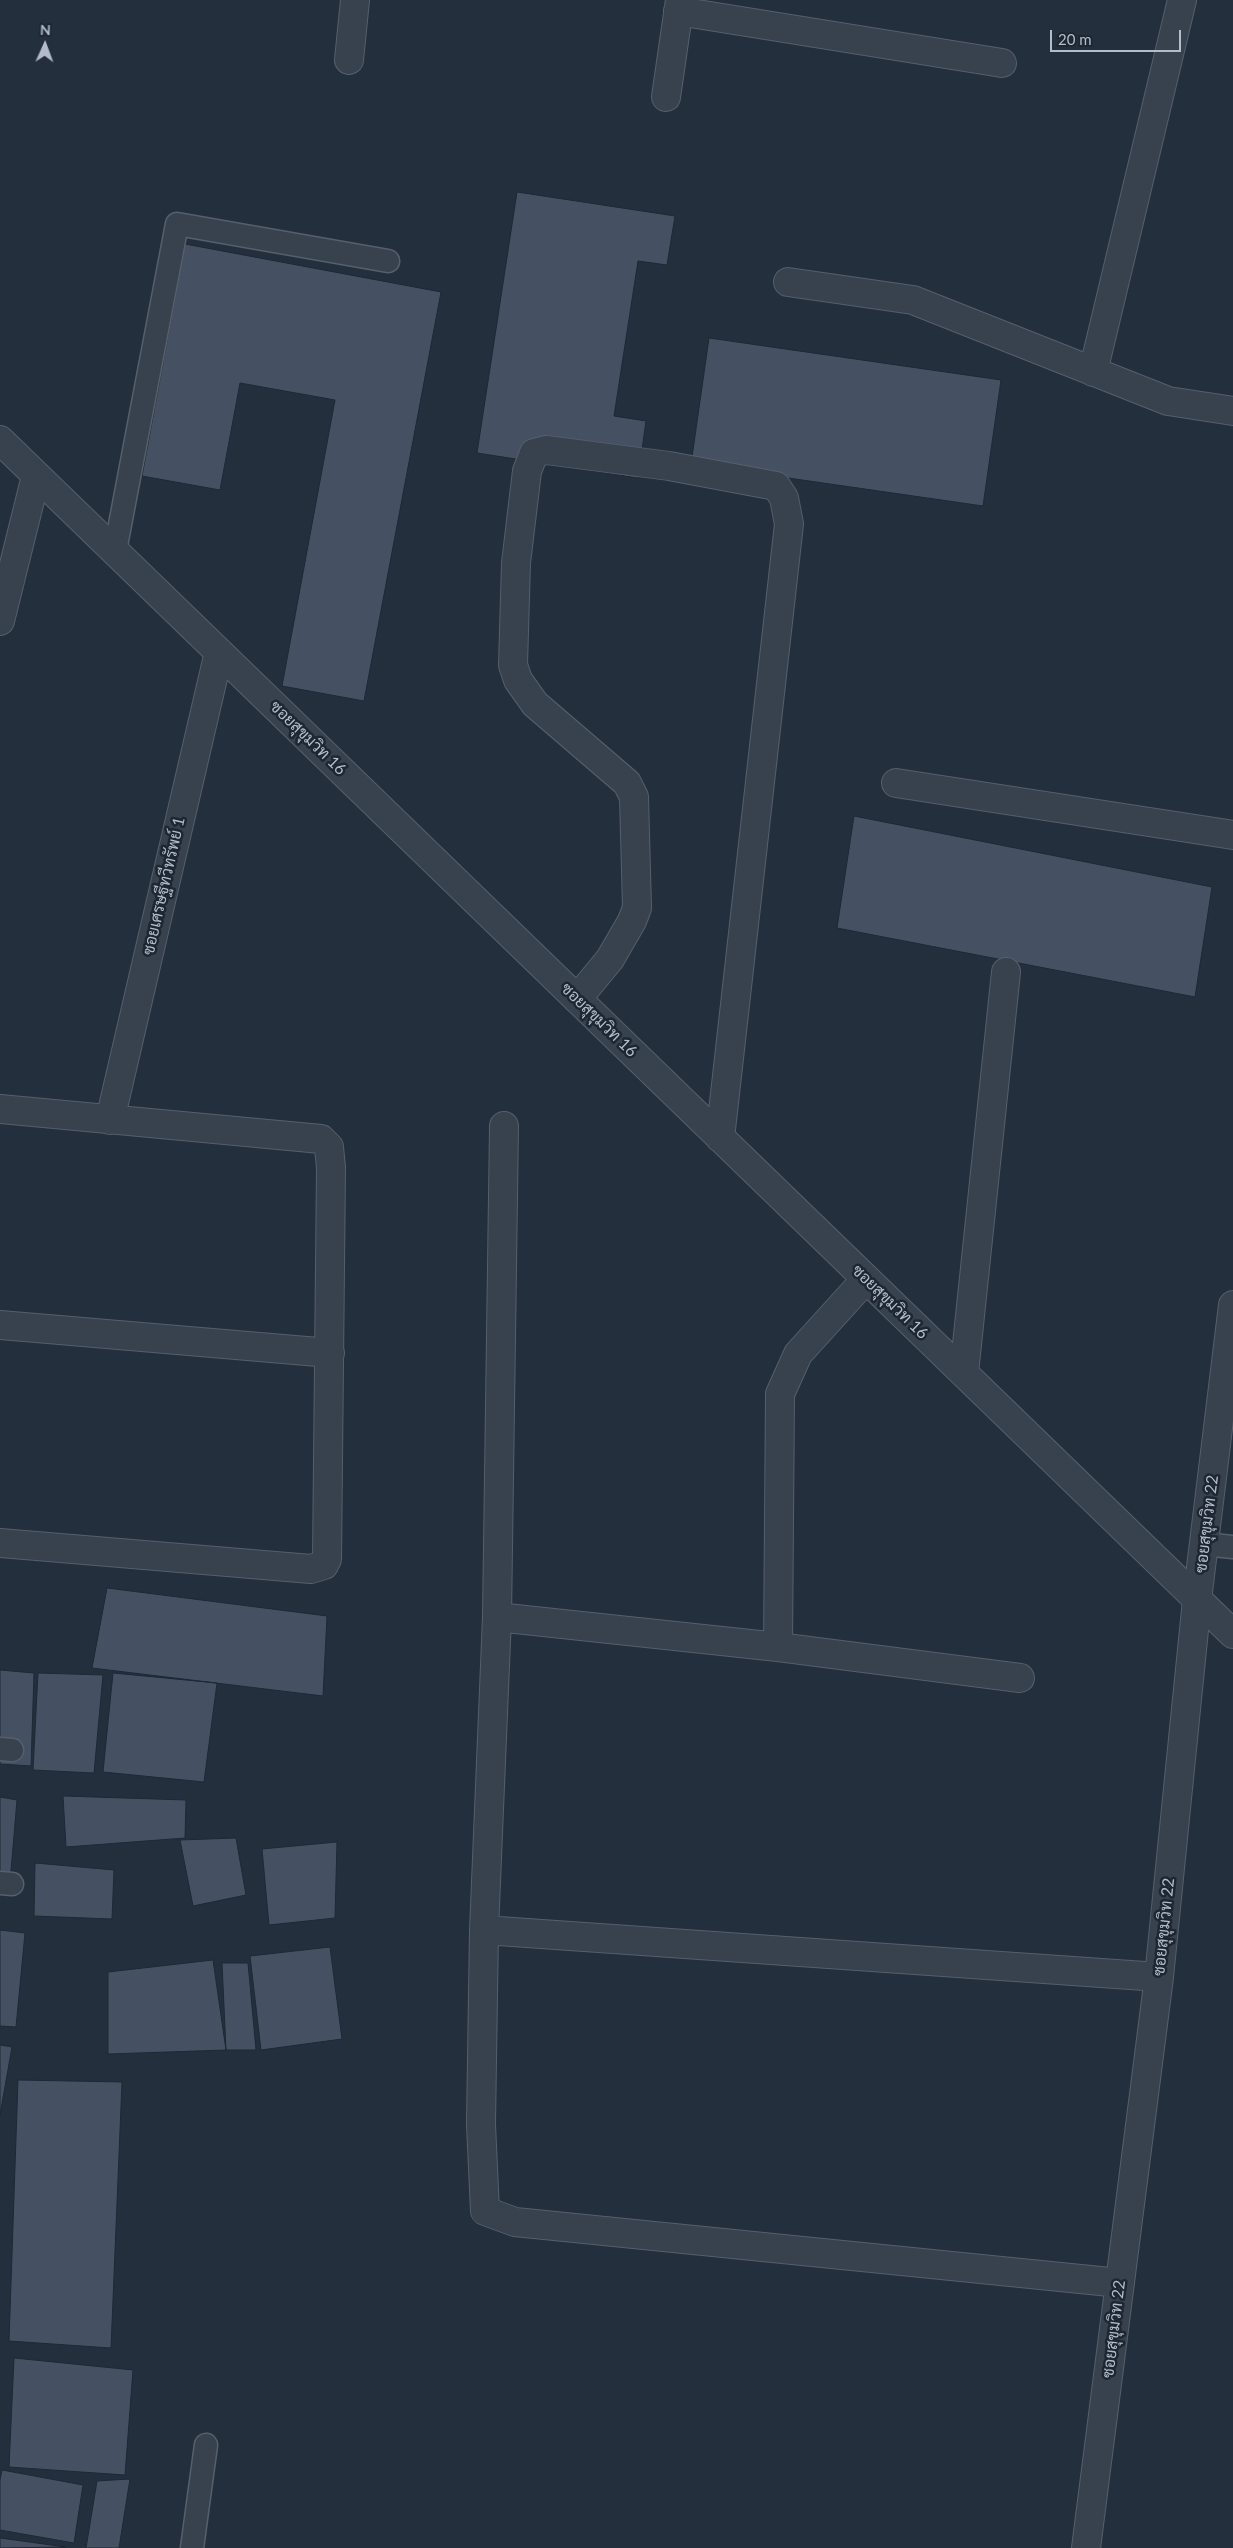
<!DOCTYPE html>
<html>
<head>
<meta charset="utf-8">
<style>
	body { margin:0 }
	#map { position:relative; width:1233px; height:2548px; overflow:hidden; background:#242f3e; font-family:Lato,sans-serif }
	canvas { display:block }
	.north { position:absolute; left:20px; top:20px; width:50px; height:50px; -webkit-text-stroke:4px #1d2633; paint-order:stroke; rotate:2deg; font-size:14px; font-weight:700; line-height:20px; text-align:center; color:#b4bcc9 }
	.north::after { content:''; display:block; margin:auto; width:18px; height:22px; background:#b4bcc9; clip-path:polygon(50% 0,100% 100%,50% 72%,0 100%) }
	.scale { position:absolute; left:1050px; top:30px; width:131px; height:22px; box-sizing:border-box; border:2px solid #b4bcc9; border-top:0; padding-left:6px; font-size:15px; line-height:18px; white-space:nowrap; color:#b4bcc9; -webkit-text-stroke:4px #1d2633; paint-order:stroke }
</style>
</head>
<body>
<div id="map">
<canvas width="1233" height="2548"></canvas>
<div class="north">N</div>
<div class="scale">20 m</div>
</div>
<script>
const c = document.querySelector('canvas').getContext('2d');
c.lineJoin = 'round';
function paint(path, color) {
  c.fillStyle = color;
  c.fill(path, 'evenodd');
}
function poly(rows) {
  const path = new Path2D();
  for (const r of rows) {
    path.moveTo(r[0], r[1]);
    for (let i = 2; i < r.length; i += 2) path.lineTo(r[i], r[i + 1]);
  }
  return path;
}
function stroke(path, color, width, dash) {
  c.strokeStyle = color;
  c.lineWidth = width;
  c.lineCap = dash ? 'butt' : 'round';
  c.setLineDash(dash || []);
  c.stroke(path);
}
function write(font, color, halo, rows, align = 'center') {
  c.font = font + ' Lato,Sarabun,sans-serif';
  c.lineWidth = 5;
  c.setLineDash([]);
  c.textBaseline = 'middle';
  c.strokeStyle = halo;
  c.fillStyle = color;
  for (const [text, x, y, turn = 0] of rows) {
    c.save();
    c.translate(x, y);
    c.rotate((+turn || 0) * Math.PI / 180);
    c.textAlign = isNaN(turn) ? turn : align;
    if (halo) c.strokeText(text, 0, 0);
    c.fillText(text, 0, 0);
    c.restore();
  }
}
const building = poly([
	[517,192,675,216,667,265,638,261,614,416,646,421,638,478,477,453,517,192],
	[185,244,441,292,364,701,282,686,335,400,240,383,220,490,142,476,185,244],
	[709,338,1001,380,983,506,691,464,709,338],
	[854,816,1212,887,1195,997,837,928,854,816],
	[107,1588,327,1616,323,1696,92,1668,107,1588],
	[0,1670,34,1673,31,1766,0,1764,0,1670],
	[38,1673,103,1675,94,1773,33,1770,38,1673],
	[113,1673,217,1683,204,1782,103,1772,113,1673],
	[63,1796,186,1800,185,1838,66,1847,63,1796],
	[0,1797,17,1800,9,1894,0,1894,0,1797],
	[236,1838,246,1895,193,1906,180,1840,236,1838],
	[337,1842,335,1918,269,1925,262,1849,337,1842],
	[35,1863,114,1870,112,1919,34,1916,35,1863],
	[0,1930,25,1933,16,2027,0,2026,0,1930],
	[330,1947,342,2039,261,2050,250,1956,330,1947],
	[213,1960,226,2050,108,2054,108,1972,213,1960],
	[222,1963,248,1963,256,2050,226,2050,222,1963],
	[0,2045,12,2047,0,2115,0,2045],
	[18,2080,122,2082,111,2348,9,2341,18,2080],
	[14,2358,133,2370,125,2475,9,2467,14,2358],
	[2,2470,83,2485,74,2543,0,2530,0,2480,2,2470],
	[130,2479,119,2548,86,2548,97,2481,130,2479],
	[0,2538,66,2547,0,2548,0,2538]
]);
paint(building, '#455162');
stroke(building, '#1f2835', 1);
const service = poly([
	[115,551,177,224,388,261],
	[1204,1544,1233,1547],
	[0,1749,12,1750],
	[0,1883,12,1884],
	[192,2548,206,2445]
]);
const minor = poly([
	[678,11,1002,63],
	[349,60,355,0],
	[666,97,680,0],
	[788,282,913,300,1168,401,1233,411],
	[1093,372,1182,0],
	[0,440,1233,1634],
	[0,621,36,476],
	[896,783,1233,835],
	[577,999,610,959,632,921,637,908,634,797,627,783,535,704,518,680,513,665,516,563,527,471,534,453,546,450,669,466,776,486,784,498,789,524,720,1138],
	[0,1109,321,1139,329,1147,331,1168,327,1559,324,1565,311,1569,0,1543],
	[110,1120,219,652],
	[504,1126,497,1617,484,1930,481,2124,485,2211,515,2222,1120,2283],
	[0,1325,330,1353],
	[964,1373,1006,972],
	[497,1617,778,1647,1020,1678],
	[778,1647,780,1394,798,1354,866,1279],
	[484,1930,1159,1977],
	[1086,2548,1159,1977,1197,1600,1233,1305]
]);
stroke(service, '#565f6c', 25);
stroke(minor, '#565f6c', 30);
stroke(service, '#38414e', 22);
stroke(minor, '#38414e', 28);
write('16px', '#b4bcc9', '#1d2633', [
	["ซอยสุขุมวิท 16",308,738,44],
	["ซอยเศรษฐีทวีทรัพย์ 1",164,886,-77],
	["ซอยสุขุมวิท 16",599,1020,44],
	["ซอยสุขุมวิท 16",890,1302,44],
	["ซอยสุขุมวิท 22",1207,1524,-83],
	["ซอยสุขุมวิท 22",1164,1927,-84],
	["ซอยสุขุมวิท 22",1114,2329,-83]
]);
</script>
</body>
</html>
